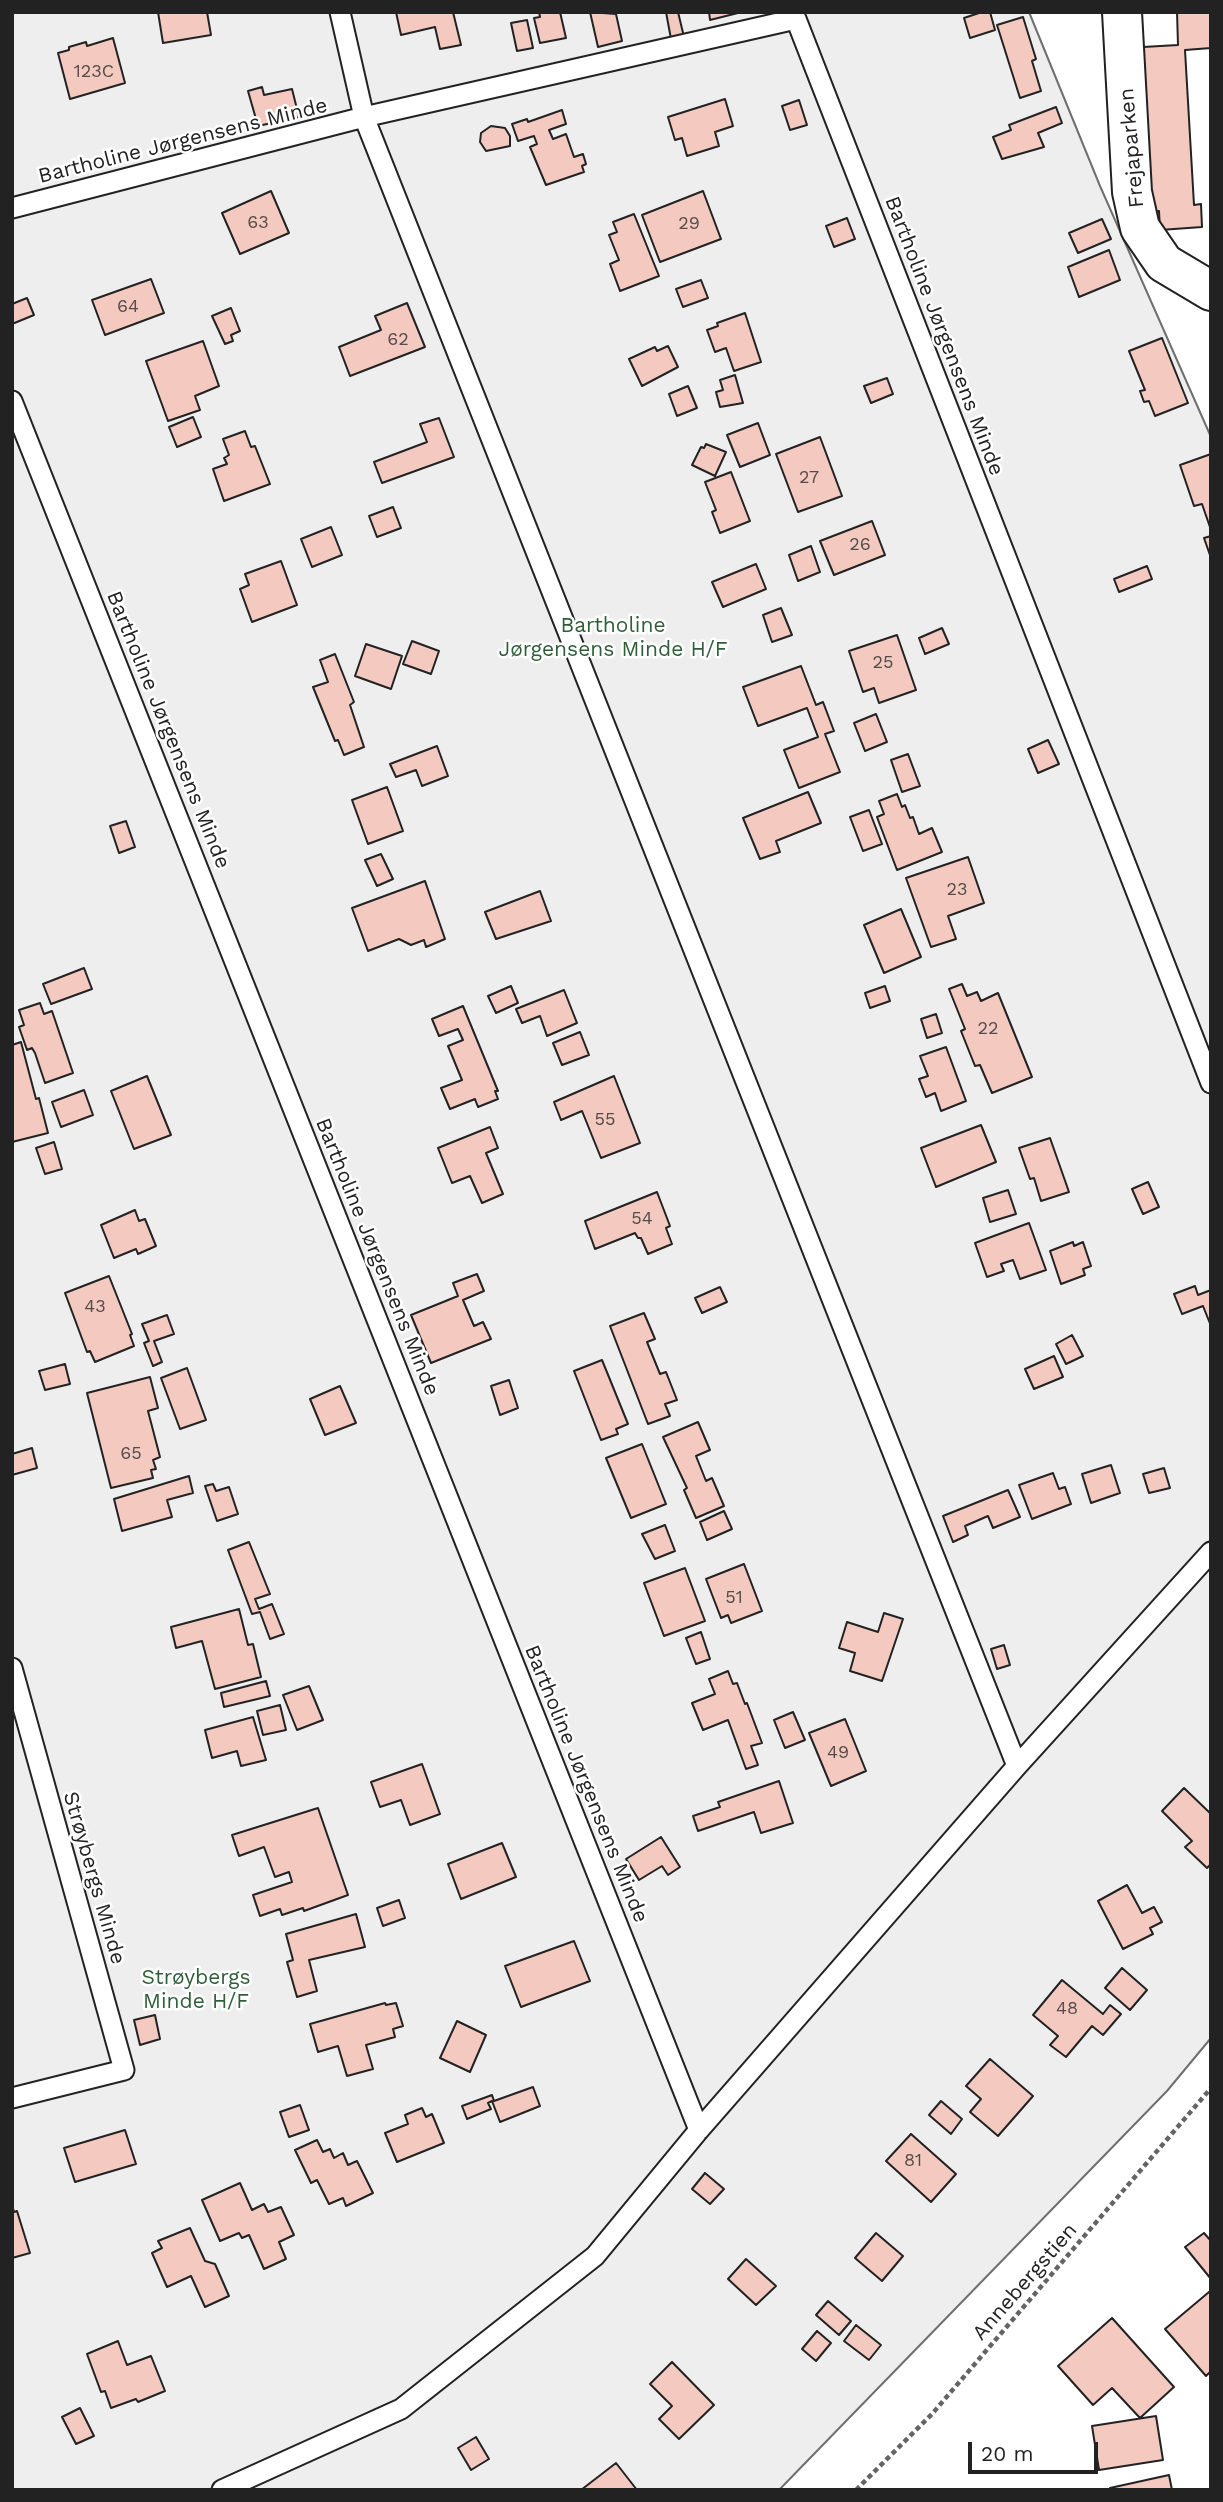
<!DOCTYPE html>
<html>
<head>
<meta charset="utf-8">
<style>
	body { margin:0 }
	#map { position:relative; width:1223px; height:2502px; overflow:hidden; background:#fff; font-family:"Work Sans",sans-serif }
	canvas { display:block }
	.frame { position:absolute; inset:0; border:14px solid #222; pointer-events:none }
	.scale { position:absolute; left:968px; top:2442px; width:130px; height:32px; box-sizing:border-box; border:4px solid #222; border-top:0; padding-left:9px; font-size:21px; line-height:24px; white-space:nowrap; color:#222; -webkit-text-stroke:5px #fff; paint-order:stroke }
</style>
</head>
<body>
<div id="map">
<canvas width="1223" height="2502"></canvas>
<div class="frame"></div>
<div class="scale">20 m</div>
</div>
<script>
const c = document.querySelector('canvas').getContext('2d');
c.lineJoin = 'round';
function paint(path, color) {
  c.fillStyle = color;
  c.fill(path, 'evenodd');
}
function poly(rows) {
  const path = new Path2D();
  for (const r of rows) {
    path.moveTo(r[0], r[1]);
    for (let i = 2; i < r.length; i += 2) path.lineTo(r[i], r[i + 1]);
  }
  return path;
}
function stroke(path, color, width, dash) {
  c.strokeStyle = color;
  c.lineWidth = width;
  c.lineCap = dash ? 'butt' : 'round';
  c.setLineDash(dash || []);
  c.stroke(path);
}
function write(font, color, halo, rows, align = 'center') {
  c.font = font + ' "Work Sans",sans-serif';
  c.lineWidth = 5;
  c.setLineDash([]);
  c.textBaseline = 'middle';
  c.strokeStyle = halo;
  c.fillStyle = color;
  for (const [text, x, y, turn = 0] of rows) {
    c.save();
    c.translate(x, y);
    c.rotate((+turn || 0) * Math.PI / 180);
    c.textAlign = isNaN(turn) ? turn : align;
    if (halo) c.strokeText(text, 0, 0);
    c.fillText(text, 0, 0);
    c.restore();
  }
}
const green = poly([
	[12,12,1029,12,1100,186,1211,437,1211,2038,1167,2091,779,2490,12,2490,12,12]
]);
paint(green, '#eee');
stroke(green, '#6f6f6f', 2);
const building = poly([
	[158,12,207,12,211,35,163,43,158,12],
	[396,12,453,12,461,45,440,49,435,27,401,35,396,12],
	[539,12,560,12,566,38,540,43,534,18,540,17,539,12],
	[590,12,616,14,622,41,598,47,590,12],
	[666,12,678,12,684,37,671,39,666,12],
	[709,12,742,12,710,20,709,12],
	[982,12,990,12,995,30,970,38,964,18,982,12],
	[1177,12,1211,12,1211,48,1185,50,1194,205,1201,204,1202,227,1160,230,1159,211,1152,212,1143,47,1178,45,1177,12],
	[1023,17,1036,59,1032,61,1041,91,1020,98,997,25,1023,17],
	[527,20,533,48,517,51,511,23,527,20],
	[113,38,125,83,70,99,58,53,69,50,69,47,86,42,87,46,113,38],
	[262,87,264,95,292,89,299,117,258,126,248,91,262,87],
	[725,99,733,126,715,132,719,146,687,156,682,138,675,140,668,117,725,99],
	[799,100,807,125,790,130,782,106,799,100],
	[1056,107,1062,123,1038,133,1044,147,1002,159,993,137,1011,130,1009,125,1056,107],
	[562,110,566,124,549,130,553,139,566,134,574,157,583,154,586,164,582,166,584,172,546,185,530,147,537,144,534,136,518,141,512,124,527,119,528,122,562,110],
	[491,126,505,128,510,136,510,146,486,151,480,142,481,133,491,126],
	[271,191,289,233,240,254,222,213,271,191],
	[703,191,721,239,660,262,642,215,703,191],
	[634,214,659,276,620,291,610,264,619,260,609,235,617,232,613,222,634,214],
	[847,218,855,239,834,247,826,226,847,218],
	[1102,219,1111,239,1078,253,1069,233,1102,219],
	[1109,250,1120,280,1079,297,1068,267,1109,250],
	[151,279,164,313,105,335,92,300,151,279],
	[701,280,708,298,683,307,676,289,701,280],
	[27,298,34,315,12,324,12,304,27,298],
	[407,303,425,347,350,376,339,347,381,330,375,316,407,303],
	[231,308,240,331,231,335,233,341,225,344,212,316,231,308],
	[745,313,761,362,734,371,726,348,715,352,707,330,718,326,717,323,745,313],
	[1162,338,1188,403,1155,416,1149,401,1144,402,1140,391,1145,390,1129,351,1162,338],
	[203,341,219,386,195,396,200,410,168,421,146,361,203,341],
	[668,346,678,367,642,386,629,359,655,347,657,351,668,346],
	[735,375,743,403,720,407,716,392,723,390,720,380,735,375],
	[887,378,893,394,871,403,864,386,887,378],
	[688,386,697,408,677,416,669,394,688,386],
	[193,417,201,437,177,447,169,427,193,417],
	[439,418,454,457,382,483,374,462,427,442,420,424,439,418],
	[758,423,770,455,740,467,727,435,758,423],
	[245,431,251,447,255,446,270,484,224,501,213,469,227,464,224,458,229,455,223,439,245,431],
	[820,437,842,496,798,512,776,454,820,437],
	[706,444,726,452,715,476,692,465,701,447,704,448,706,444],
	[1211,454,1211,530,1202,504,1194,506,1180,465,1211,454],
	[731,472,750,521,720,533,712,512,716,510,705,482,731,472],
	[393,507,401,528,377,537,369,516,393,507],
	[872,521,885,555,834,575,820,541,872,521],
	[331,527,342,555,312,567,301,539,331,527],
	[1211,536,1211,558,1204,538,1211,536],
	[811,546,820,572,798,581,789,555,811,546],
	[281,561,297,605,252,622,240,589,249,585,245,574,281,561],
	[756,564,766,589,723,607,712,582,756,564],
	[1147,566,1152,579,1119,592,1114,579,1147,566],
	[781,608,792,635,772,642,763,615,781,608],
	[942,628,949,644,925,654,919,638,942,628],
	[897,635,916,690,879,703,874,688,863,692,849,651,897,635],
	[412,641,439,651,431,674,403,664,412,641],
	[366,644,402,656,391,689,355,676,366,644],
	[335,654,354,702,350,705,364,747,344,755,338,740,335,741,313,687,328,682,320,660,335,654],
	[801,666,816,705,823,702,834,731,825,734,840,772,799,788,784,750,818,737,807,708,758,726,743,687,801,666],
	[876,714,887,742,865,751,854,723,876,714],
	[1048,740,1059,764,1038,773,1028,749,1048,740],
	[437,746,448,776,422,786,416,770,396,777,390,764,437,746],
	[908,754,920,786,902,792,891,760,908,754],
	[387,787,403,831,368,844,352,800,387,787],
	[808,792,821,823,776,841,780,852,760,859,743,818,808,792],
	[897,794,902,807,905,805,910,818,913,817,919,834,932,828,942,852,897,870,877,817,884,814,879,801,897,794],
	[869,810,882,844,863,851,850,817,869,810],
	[126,821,135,847,119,853,110,826,126,821],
	[381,854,393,879,377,886,365,860,381,854],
	[968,857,984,903,948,916,956,939,931,947,906,878,968,857],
	[425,881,445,939,426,947,424,940,411,945,399,939,368,951,352,908,425,881],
	[540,891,551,921,496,939,485,912,540,891],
	[901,909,921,957,884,973,864,925,901,909],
	[84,968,92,989,51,1004,43,984,84,968],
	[962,984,967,996,977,992,981,1001,998,993,1032,1077,992,1093,980,1065,975,1066,961,1031,965,1029,949,989,962,984],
	[511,986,518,1003,496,1013,488,996,511,986],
	[885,986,890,1001,870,1008,865,993,885,986],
	[564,990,577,1023,547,1036,540,1016,522,1023,516,1009,564,990],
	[40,1003,44,1014,52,1011,73,1073,45,1083,35,1053,32,1048,27,1050,19,1027,24,1025,19,1010,40,1003],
	[463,1006,498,1091,495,1091,498,1099,478,1107,475,1099,450,1109,441,1088,462,1080,448,1046,463,1040,458,1029,439,1036,432,1019,463,1006],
	[936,1014,942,1033,927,1038,921,1019,936,1014],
	[580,1032,589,1055,562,1065,553,1043,580,1032],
	[21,1042,36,1099,39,1098,48,1133,12,1142,12,1045,21,1042],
	[946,1047,966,1101,941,1111,935,1093,926,1097,919,1079,928,1076,920,1056,946,1047],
	[147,1076,171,1135,134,1149,111,1091,147,1076],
	[614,1076,640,1143,601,1158,582,1111,561,1120,554,1102,614,1076],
	[84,1090,93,1115,61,1127,52,1102,84,1090],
	[981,1125,996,1162,936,1187,921,1148,981,1125],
	[490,1127,498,1148,486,1153,503,1194,482,1203,470,1176,452,1183,438,1148,490,1127],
	[1050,1138,1069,1192,1041,1201,1034,1178,1030,1179,1019,1148,1050,1138],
	[54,1142,62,1169,45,1174,36,1148,54,1142],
	[1148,1182,1159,1207,1143,1214,1132,1189,1148,1182],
	[1008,1190,1016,1214,990,1222,983,1198,1008,1190],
	[657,1192,670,1226,666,1228,672,1244,648,1254,641,1238,638,1238,635,1233,595,1249,585,1221,657,1192],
	[135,1210,139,1221,145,1219,156,1246,138,1254,136,1249,114,1258,101,1225,135,1210],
	[1029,1223,1046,1270,1020,1279,1013,1260,1001,1264,1004,1271,987,1277,975,1243,1029,1223],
	[1073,1242,1074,1246,1083,1242,1091,1266,1083,1269,1085,1275,1061,1284,1050,1251,1073,1242],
	[477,1274,484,1291,463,1300,474,1326,483,1322,491,1339,431,1363,411,1315,458,1296,453,1283,477,1274],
	[109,1276,132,1334,130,1335,134,1346,95,1362,90,1351,87,1352,65,1293,109,1276],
	[1195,1286,1198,1295,1211,1290,1211,1326,1203,1306,1182,1314,1174,1294,1195,1286],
	[720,1287,727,1302,702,1313,695,1298,720,1287],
	[644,1313,655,1339,647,1342,660,1374,666,1372,677,1400,665,1404,670,1416,648,1424,610,1326,644,1313],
	[167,1315,174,1334,154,1341,162,1362,153,1366,144,1343,149,1341,142,1324,167,1315],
	[1072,1335,1083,1356,1066,1364,1056,1344,1072,1335],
	[1054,1356,1063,1377,1034,1389,1025,1369,1054,1356],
	[602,1360,628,1424,616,1429,618,1434,601,1440,574,1371,602,1360],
	[65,1364,70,1384,45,1390,39,1371,65,1364],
	[187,1368,206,1420,180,1429,161,1378,187,1368],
	[150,1377,158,1408,148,1411,160,1457,153,1460,156,1469,151,1470,153,1478,111,1488,87,1393,150,1377],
	[509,1380,518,1408,500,1415,491,1386,509,1380],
	[340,1386,356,1423,325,1435,310,1399,340,1386],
	[698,1422,710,1450,696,1456,706,1481,712,1478,724,1506,696,1518,684,1490,687,1488,663,1437,698,1422],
	[642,1444,666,1504,631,1518,606,1458,642,1444],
	[32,1448,37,1468,12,1475,12,1454,32,1448],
	[1111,1465,1120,1493,1091,1503,1082,1474,1111,1465],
	[1164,1468,1170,1488,1149,1493,1143,1474,1164,1468],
	[1053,1473,1059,1489,1065,1487,1071,1504,1032,1519,1019,1485,1053,1473],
	[189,1476,193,1493,167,1500,172,1517,122,1531,114,1499,189,1476],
	[213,1484,216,1491,229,1487,238,1514,217,1521,205,1486,213,1484],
	[1008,1490,1020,1517,993,1528,988,1516,965,1526,968,1535,953,1542,943,1516,1008,1490],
	[724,1511,732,1529,707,1540,700,1522,724,1511],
	[665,1525,675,1551,655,1559,642,1534,665,1525],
	[249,1542,270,1594,255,1599,259,1609,272,1604,284,1634,270,1639,260,1612,252,1614,228,1550,249,1542],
	[744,1564,762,1611,731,1623,728,1615,721,1618,706,1579,744,1564],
	[685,1568,705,1621,664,1636,644,1583,685,1568],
	[239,1609,248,1645,253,1644,261,1677,215,1689,202,1641,176,1648,171,1627,239,1609],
	[884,1613,903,1619,882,1681,850,1671,855,1653,839,1648,847,1622,878,1632,884,1613],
	[701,1632,710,1659,696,1664,686,1638,701,1632],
	[1004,1645,1010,1665,997,1669,991,1649,1004,1645],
	[728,1671,733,1684,737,1683,745,1704,747,1703,762,1743,751,1746,758,1765,746,1769,728,1720,703,1730,692,1703,715,1694,709,1679,728,1671],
	[266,1681,270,1696,224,1707,221,1693,266,1681],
	[309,1686,323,1720,297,1730,283,1695,309,1686],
	[280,1705,286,1730,263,1735,257,1711,280,1705],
	[793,1712,805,1740,785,1748,774,1720,793,1712],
	[253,1717,266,1760,241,1766,237,1751,212,1758,205,1730,253,1717],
	[845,1719,866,1771,831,1786,809,1733,845,1719],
	[422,1764,440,1814,410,1825,401,1800,380,1807,371,1782,422,1764],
	[779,1781,793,1823,761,1833,754,1812,698,1831,693,1816,720,1807,718,1802,779,1781],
	[1184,1788,1211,1814,1211,1864,1207,1868,1185,1847,1192,1841,1162,1811,1184,1788],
	[318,1808,348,1895,304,1911,303,1908,282,1915,280,1909,260,1916,253,1895,292,1882,289,1872,275,1877,264,1847,239,1856,232,1835,318,1808],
	[661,1837,680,1867,668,1875,662,1866,639,1880,626,1859,661,1837],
	[502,1843,516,1877,461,1899,448,1864,502,1843],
	[1127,1885,1142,1913,1154,1907,1162,1922,1150,1928,1153,1934,1123,1949,1098,1901,1127,1885],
	[399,1900,405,1918,383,1926,377,1908,399,1900],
	[356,1914,365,1947,309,1960,317,1991,297,1997,287,1962,293,1960,286,1934,356,1914],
	[574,1941,590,1981,521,2007,505,1966,574,1941],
	[1122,1968,1147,1990,1130,2010,1105,1988,1122,1968],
	[1062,1980,1103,2014,1110,2005,1121,2014,1103,2035,1092,2026,1066,2057,1050,2045,1058,2036,1033,2015,1062,1980],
	[385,2003,386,2005,396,2003,403,2026,393,2029,395,2037,366,2045,373,2069,347,2076,338,2046,318,2052,310,2024,385,2003],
	[155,2015,160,2039,140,2045,134,2020,155,2015],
	[457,2021,486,2035,470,2072,440,2058,457,2021],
	[990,2059,1033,2096,998,2136,970,2112,981,2099,966,2086,990,2059],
	[533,2087,540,2106,500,2122,492,2101,488,2103,491,2109,467,2119,462,2106,492,2095,494,2101,533,2087],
	[941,2101,962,2119,951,2134,929,2115,941,2101],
	[300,2105,309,2130,289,2137,280,2112,300,2105],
	[422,2108,426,2117,432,2114,444,2143,397,2162,385,2133,408,2124,405,2115,422,2108],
	[125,2130,136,2164,75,2182,64,2148,125,2130],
	[911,2134,956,2174,931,2202,886,2161,911,2134],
	[317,2140,323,2152,330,2149,334,2158,343,2153,348,2165,357,2161,373,2193,346,2206,343,2198,329,2204,317,2180,311,2183,295,2150,317,2140],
	[705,2173,724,2189,710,2204,692,2189,705,2173],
	[240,2183,252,2210,264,2204,268,2212,281,2207,294,2235,279,2242,286,2259,264,2269,249,2235,242,2238,239,2233,220,2241,202,2200,240,2183],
	[12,2205,14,2212,17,2211,30,2253,12,2258,12,2205],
	[190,2228,205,2261,215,2264,229,2296,205,2307,191,2276,167,2287,152,2253,162,2248,158,2241,190,2228],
	[876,2233,903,2256,882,2281,855,2258,876,2233],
	[1204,2233,1211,2241,1211,2279,1185,2247,1204,2233],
	[746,2259,776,2286,756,2305,728,2279,746,2259],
	[1209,2292,1211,2294,1211,2371,1206,2376,1165,2329,1209,2292],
	[828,2301,851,2321,839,2335,816,2315,828,2301],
	[1112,2318,1174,2387,1140,2418,1112,2388,1093,2405,1058,2366,1112,2318],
	[856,2325,881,2345,869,2360,844,2341,856,2325],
	[817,2331,831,2343,816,2361,802,2349,817,2331],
	[118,2341,127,2365,151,2356,165,2391,138,2402,136,2399,111,2408,105,2391,101,2392,87,2354,118,2341],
	[672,2362,714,2405,679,2439,659,2419,672,2406,650,2384,672,2362],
	[80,2408,94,2436,76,2444,62,2417,80,2408],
	[1156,2416,1163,2460,1099,2470,1092,2426,1156,2416],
	[476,2437,489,2459,471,2470,458,2448,476,2437],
	[616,2463,637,2490,581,2490,616,2463],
	[1169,2475,1172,2490,1110,2490,1110,2488,1169,2475]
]);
paint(building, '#f3c9c0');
stroke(building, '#222', 2);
const service = poly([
	[340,12,364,117,1017,1766],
	[12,208,364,117,796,19,1211,1083],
	[12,401,699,2130],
	[12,1668,124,2070,12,2098],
	[222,2490,401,2409,595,2256,699,2130,1017,1766,1211,1552]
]);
const minor = poly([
	[1122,12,1132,192,1140,228,1164,263,1211,291]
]);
stroke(service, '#222', 23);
stroke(minor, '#222', 42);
stroke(poly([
	[856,2490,932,2414,1211,2088]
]), '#646464', 4.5, [5, 3.5]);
stroke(service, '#fff', 19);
stroke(minor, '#fff', 38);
write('18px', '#564c4a', null, [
	["123C",94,72],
	["63",258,223],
	["29",689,224],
	["64",128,307],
	["62",398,340],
	["27",809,478],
	["26",860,545],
	["25",883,663],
	["23",957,890],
	["22",988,1029],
	["55",605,1120],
	["54",642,1219],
	["43",95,1307],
	["65",131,1454],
	["51",734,1598],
	["49",838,1753],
	["48",1067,2009],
	["81",913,2161]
]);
write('21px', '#222', '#fff', [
	["Bartholine Jørgensens Minde",183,141,-14],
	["Frejaparken",1132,148,-95],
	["Bartholine Jørgensens Minde",944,336,69],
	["Bartholine Jørgensens Minde",168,730,68],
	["Bartholine Jørgensens Minde",377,1257,68],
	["Bartholine Jørgensens Minde",586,1784,68],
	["Strøybergs Minde",94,1878,74],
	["Annebergstien",1025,2282,-49]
]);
write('21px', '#2f5e38', '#fff', [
	["Bartholine",613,626],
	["Jørgensens Minde H/F",613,650],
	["Strøybergs",196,1978],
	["Minde H/F",196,2002]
]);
</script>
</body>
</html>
